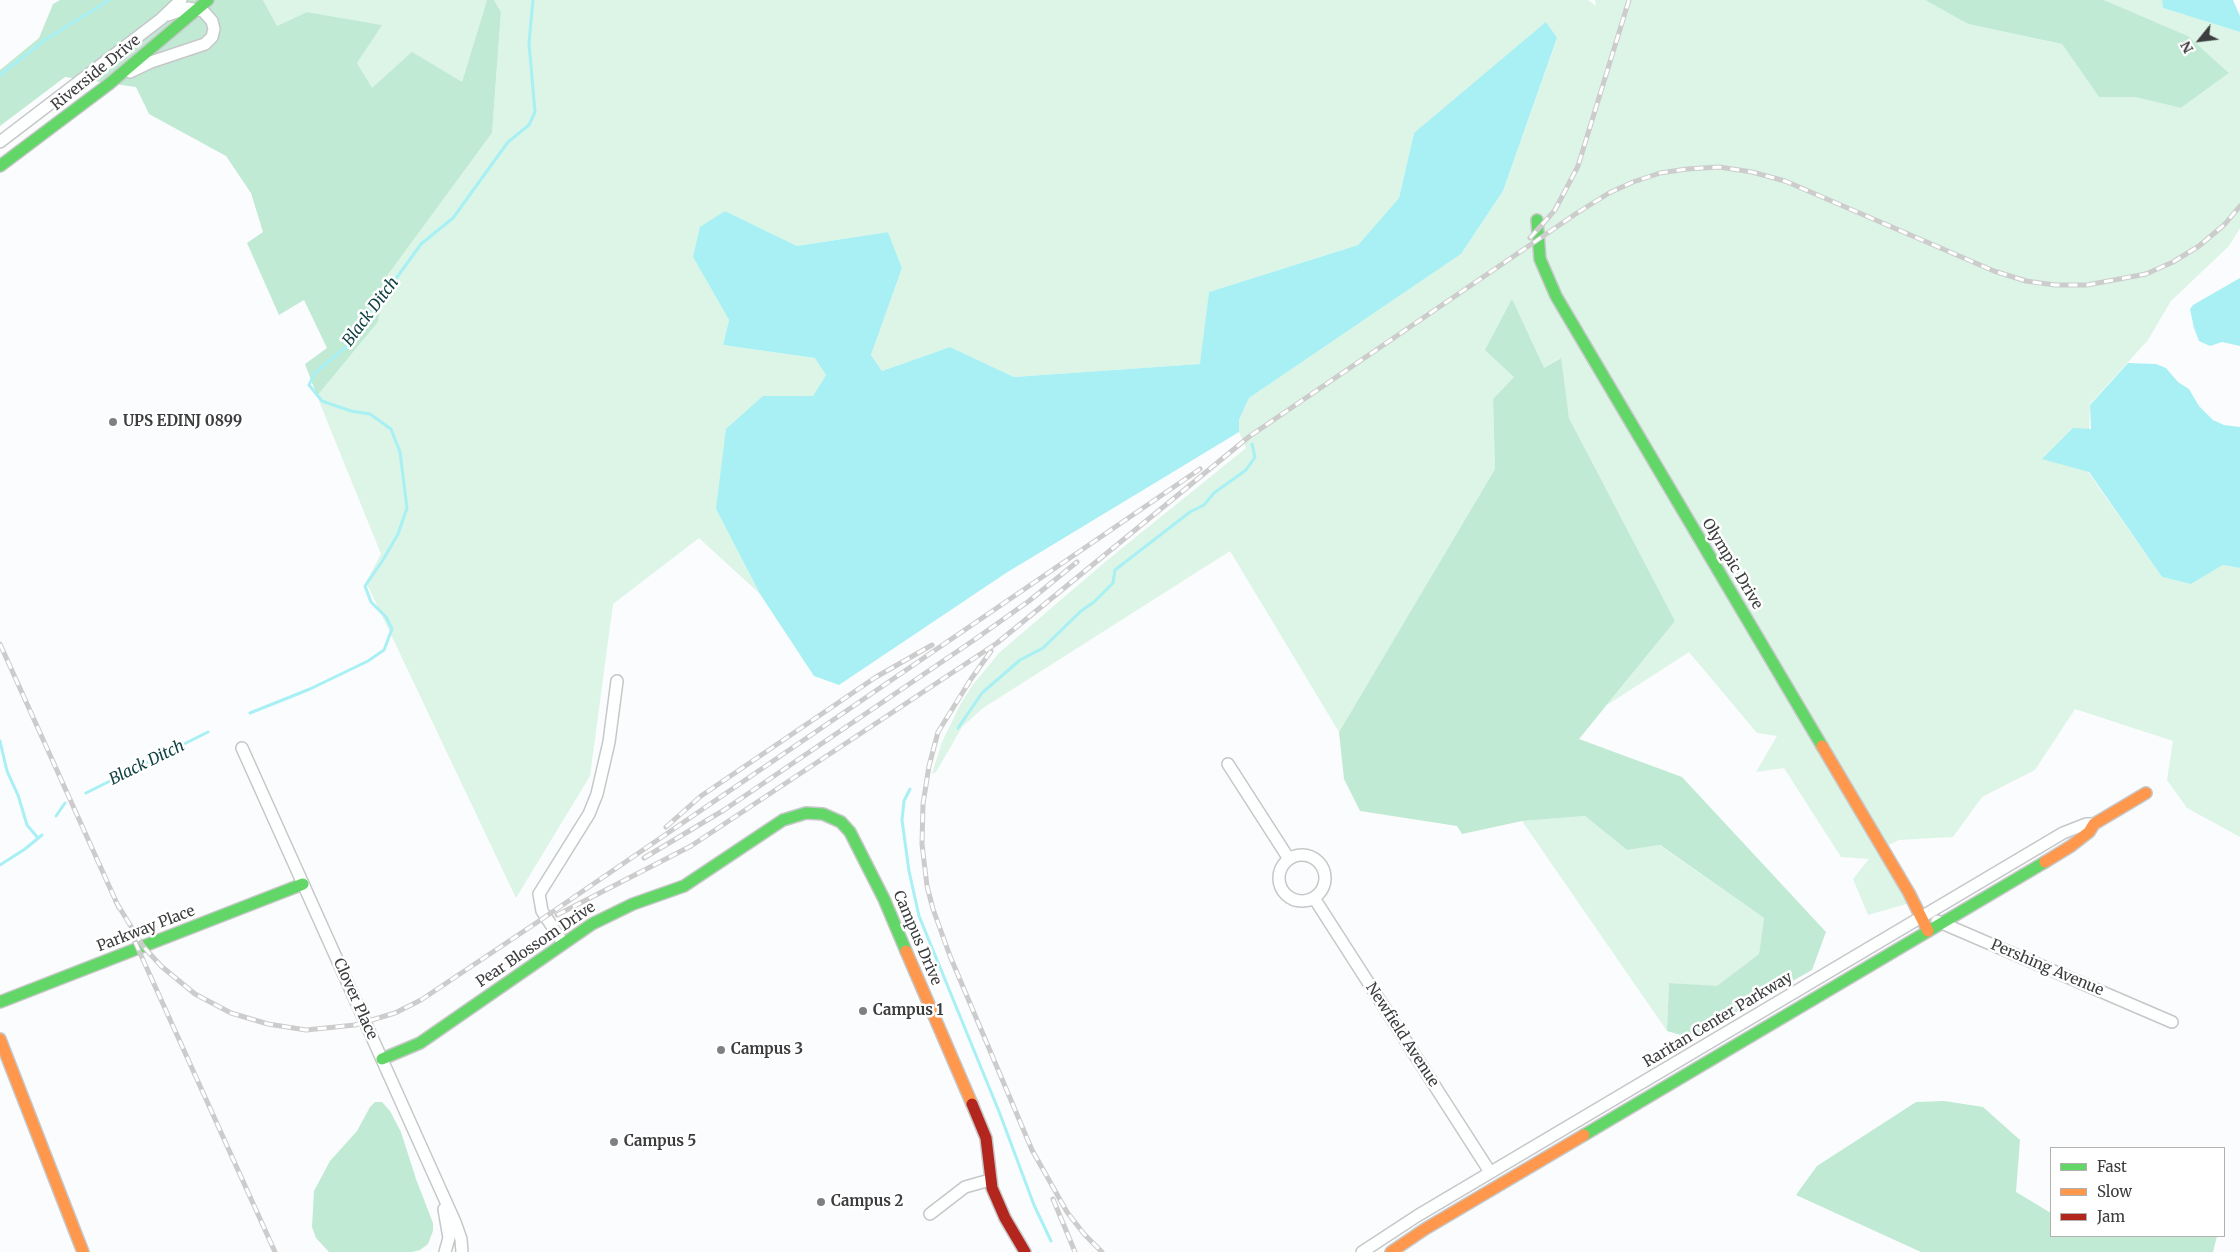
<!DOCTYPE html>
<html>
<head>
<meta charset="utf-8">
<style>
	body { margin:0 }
	#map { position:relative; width:2240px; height:1252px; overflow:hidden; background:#fbfcfe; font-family:Merriweather,serif }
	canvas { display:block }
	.legend { position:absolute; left:2050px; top:1147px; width:175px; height:90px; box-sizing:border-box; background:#fff; border:1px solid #b1b1b2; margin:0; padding:6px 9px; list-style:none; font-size:15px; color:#3c3d3f }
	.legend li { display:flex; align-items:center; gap:10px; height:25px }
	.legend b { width:25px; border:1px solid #b1b1b2 }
	.north { position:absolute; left:2175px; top:15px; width:50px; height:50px; -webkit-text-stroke:4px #fff; paint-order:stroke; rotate:241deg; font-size:14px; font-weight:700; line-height:20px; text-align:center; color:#3c3d3f }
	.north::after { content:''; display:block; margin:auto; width:18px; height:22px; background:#3c3d3f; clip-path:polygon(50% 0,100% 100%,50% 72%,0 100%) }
</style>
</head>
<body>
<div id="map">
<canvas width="2240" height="1252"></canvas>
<ul class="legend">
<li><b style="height:6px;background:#63d668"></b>Fast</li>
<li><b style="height:6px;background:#ff974d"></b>Slow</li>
<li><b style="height:6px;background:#b3261e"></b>Jam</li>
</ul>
<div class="north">N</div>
</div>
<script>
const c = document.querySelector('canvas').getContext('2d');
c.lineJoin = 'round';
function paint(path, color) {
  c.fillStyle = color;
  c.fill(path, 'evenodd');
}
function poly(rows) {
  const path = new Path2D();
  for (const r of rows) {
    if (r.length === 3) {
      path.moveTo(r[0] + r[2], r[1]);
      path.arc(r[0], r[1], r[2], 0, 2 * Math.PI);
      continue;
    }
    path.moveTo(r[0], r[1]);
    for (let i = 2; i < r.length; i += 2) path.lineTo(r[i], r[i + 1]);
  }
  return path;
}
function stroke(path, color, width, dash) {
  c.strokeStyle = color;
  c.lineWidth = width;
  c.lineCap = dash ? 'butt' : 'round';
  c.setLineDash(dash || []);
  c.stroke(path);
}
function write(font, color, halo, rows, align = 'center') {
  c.font = font + ' Merriweather,serif';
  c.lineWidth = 5;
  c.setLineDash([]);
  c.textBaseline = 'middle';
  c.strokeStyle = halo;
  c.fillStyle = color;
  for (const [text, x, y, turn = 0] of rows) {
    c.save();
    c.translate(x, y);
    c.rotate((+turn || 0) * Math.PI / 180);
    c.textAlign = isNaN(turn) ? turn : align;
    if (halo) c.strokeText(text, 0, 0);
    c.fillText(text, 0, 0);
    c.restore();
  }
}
paint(poly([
	[263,0,487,0,462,82,372,89,357,63,381,25,307,12,277,26],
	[494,0,1588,0,1596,6,1595,0,1925,0,1968,24,2062,44,2099,97,2135,97,2181,108,2229,73,2188,36,2104,0,2162,0,2163,8,2240,32,2240,228,2229,246,2171,301,2148,340,2090,404,2088,472,2162,577,2191,584,2223,565,2240,568,2240,837,2187,808,2167,780,2173,741,2075,709,2035,770,1982,797,1953,837,1899,840,1886,846,1917,901,1868,915,1853,879,1869,859,1841,857,1784,768,1756,772,1777,736,1757,733,1689,652,1607,705,1675,621,1569,418,1560,358,1544,368,1514,377,1493,399,1495,469,1339,732,1230,551,983,708,962,727,936,772,932,774,942,742,961,703,972,686,999,653,1105,562,1246,448,1239,432,1239,420,1249,398,1461,254,1503,191,1557,39,1414,133,1399,198,1358,245,1209,292,1201,364,1014,377,950,347,882,371,871,355,902,268,888,232,797,246,725,211,693,257,729,320,723,345,816,358,826,375,813,396,763,396,716,509,760,594,699,538,613,604,590,776,516,898,366,582,381,554,317,396,378,322,384,280,492,133,501,12],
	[1585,816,1627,850,1659,845,1764,918,1759,954,1717,987,1669,983,1667,1031,1522,821]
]), '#dcf5e6');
paint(poly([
	[60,0,263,0,277,26,307,12,382,25,357,63,372,88,412,52,462,82,487,0,494,0,501,12,492,133,384,280,378,322,317,396,305,364,327,348,304,300,279,315,247,243,263,232,251,193,226,156,149,114,136,87,65,77,0,126,0,70,39,38,53,4],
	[1925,0,2104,0,2188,36,2229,73,2181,108,2135,97,2099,97,2062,44,1968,24],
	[1512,299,1544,368,1561,358,1569,418,1675,621,1579,739,1682,777,1826,932,1812,970,1691,1038,1667,1031,1669,983,1717,986,1759,954,1764,918,1660,845,1627,850,1585,816,1522,821,1462,834,1457,826,1360,811,1344,779,1339,732,1495,469,1493,399,1514,377,1485,350],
	[1944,1101,1983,1107,2020,1140,2016,1192,2051,1213,2051,1236,2217,1236,2213,1252,1921,1252,1796,1195,1817,1166,1916,1102],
	[375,1102,382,1102,390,1111,401,1132,416,1179,433,1223,433,1231,428,1244,420,1250,412,1252,329,1252,316,1238,312,1227,314,1191,330,1161,357,1131,370,1107]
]), '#c0ead3');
paint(poly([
	[2162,0,2233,0,2240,16,2240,32,2163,8],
	[1546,22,1557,38,1503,191,1461,254,1249,398,1239,420,1239,432,1006,573,839,685,814,676,760,594,716,509,726,429,763,396,813,396,826,375,815,358,723,345,729,320,693,257,700,227,725,211,797,246,888,232,902,268,871,355,882,371,950,347,1014,377,1200,364,1209,292,1358,245,1399,198,1414,133],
	[2240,278,2240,346,2222,342,2210,346,2199,341,2194,328,2190,309,2193,305],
	[2128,363,2156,364,2166,368,2178,382,2189,389,2199,406,2213,420,2224,425,2240,427,2240,568,2223,565,2191,584,2162,577,2089,472,2042,459,2073,428,2091,429,2090,405]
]), '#a8f0f4');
stroke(poly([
	[0,75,45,40,109,0],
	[250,713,310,689,368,661,384,650,392,629,386,617,371,602,365,586,383,560,398,534,407,508,400,452,391,429,370,414,351,411,322,401,309,385,314,374,348,345,421,244,453,218,508,142,529,125,535,112,529,43,533,0],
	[958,728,982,693,1020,660,1043,648,1081,611,1094,602,1113,583,1115,570,1190,512,1204,505,1214,493,1246,470,1255,457,1252,444],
	[0,741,7,771,18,795,27,825,38,838],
	[910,789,904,801,902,820,909,871,919,916,1000,1114,1034,1205,1051,1241],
	[86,793,208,732],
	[56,816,65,803],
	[0,865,25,849,42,835]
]), '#a8f0f4', 3);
const street = poly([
	[130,72,151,62,205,44,212,37,214,29,212,21,203,11,188,8,168,15],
	[0,142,161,19,181,0],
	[242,748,455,1222,461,1239,462,1252],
	[1228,764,1289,859],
	[1302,878,23],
	[1314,898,1490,1172],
	[1937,921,2172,1022],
	[563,943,542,911,539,894,589,814,597,794,609,742,617,681],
	[444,1209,449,1238,445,1252],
	[930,1214,965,1187,990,1180],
	[1362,1252,1417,1216,2063,833,2086,824,2094,824]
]);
const fast = poly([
	[0,166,109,84,208,0],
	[1537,220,1540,259,1556,296,1822,746],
	[0,1002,303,884],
	[382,1059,420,1043,592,924,633,904,684,886,783,820,806,813,823,814,841,822,850,832,884,899,906,951],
	[1584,1135,2045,862]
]);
const slow = poly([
	[1822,746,1909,893,1928,931],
	[2045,862,2071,846,2089,832,2094,824,2146,793],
	[906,951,972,1104],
	[0,1039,83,1252],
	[1391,1252,1425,1229,1584,1135]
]);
const jam = poly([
	[972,1104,986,1138,992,1188,1005,1218,1025,1252]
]);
stroke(street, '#c6c7c9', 14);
stroke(fast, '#c6c7c9', 14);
stroke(slow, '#c6c7c9', 14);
stroke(jam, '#c6c7c9', 14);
stroke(street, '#feffff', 11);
stroke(fast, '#63d668', 11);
stroke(slow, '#ff974d', 11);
stroke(jam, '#b3261e', 11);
const rail = poly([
	[1530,238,1555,210,1578,166,1629,0],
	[0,644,119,908],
	[991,651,971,679,938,732,929,766,923,804,922,844,927,886,933,909,950,956,1032,1150,1067,1212,1084,1234,1102,1252],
	[666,827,701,796,876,677,932,645],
	[644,858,724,810,974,640,1029,601,1077,562],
	[116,902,143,946,161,966,195,994,231,1013,268,1024,306,1030,355,1025,395,1013,421,1000,545,917,1200,469],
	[557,915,691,846,997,643,1250,436,1577,213,1609,193,1633,182,1660,173,1687,169,1719,167,1752,172,1785,181,1994,271,2026,281,2055,285,2087,285,2146,274,2173,262,2199,246,2224,225,2240,206],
	[135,942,275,1252],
	[1053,1199,1075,1252]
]);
stroke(rail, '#cccccd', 5);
stroke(rail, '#fff', 3, [9]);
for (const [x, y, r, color] of [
	[113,422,5,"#7f8082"],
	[863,1011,5,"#7f8082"],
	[721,1050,5,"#7f8082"],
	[614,1142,5,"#7f8082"],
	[821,1202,5,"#7f8082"]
]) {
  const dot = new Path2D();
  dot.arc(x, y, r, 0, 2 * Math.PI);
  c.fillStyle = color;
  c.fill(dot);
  stroke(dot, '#fff', 2);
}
write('15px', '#3c3d3f', '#fff', [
	["Riverside Drive",96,73,-39],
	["Olympic Drive",1732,564,59],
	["Parkway Place",146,929,-21],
	["Campus Drive",917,938,67],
	["Pear Blossom Drive",536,945,-34],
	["Pershing Avenue",2047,968,23],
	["Clover Place",355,999,66],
	["Raritan Center Parkway",1718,1020,-31],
	["Newfield Avenue",1402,1035,57]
]);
write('bold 15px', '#3c3d3f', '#fff', [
	["UPS EDINJ 0899",123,422],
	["Campus 1",873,1011],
	["Campus 3",731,1050],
	["Campus 5",624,1142],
	["Campus 2",831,1202]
], 'left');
write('italic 16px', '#114243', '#fff', [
	["Black Ditch",371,312,-53],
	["Black Ditch",147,763,-26]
]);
</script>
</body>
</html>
